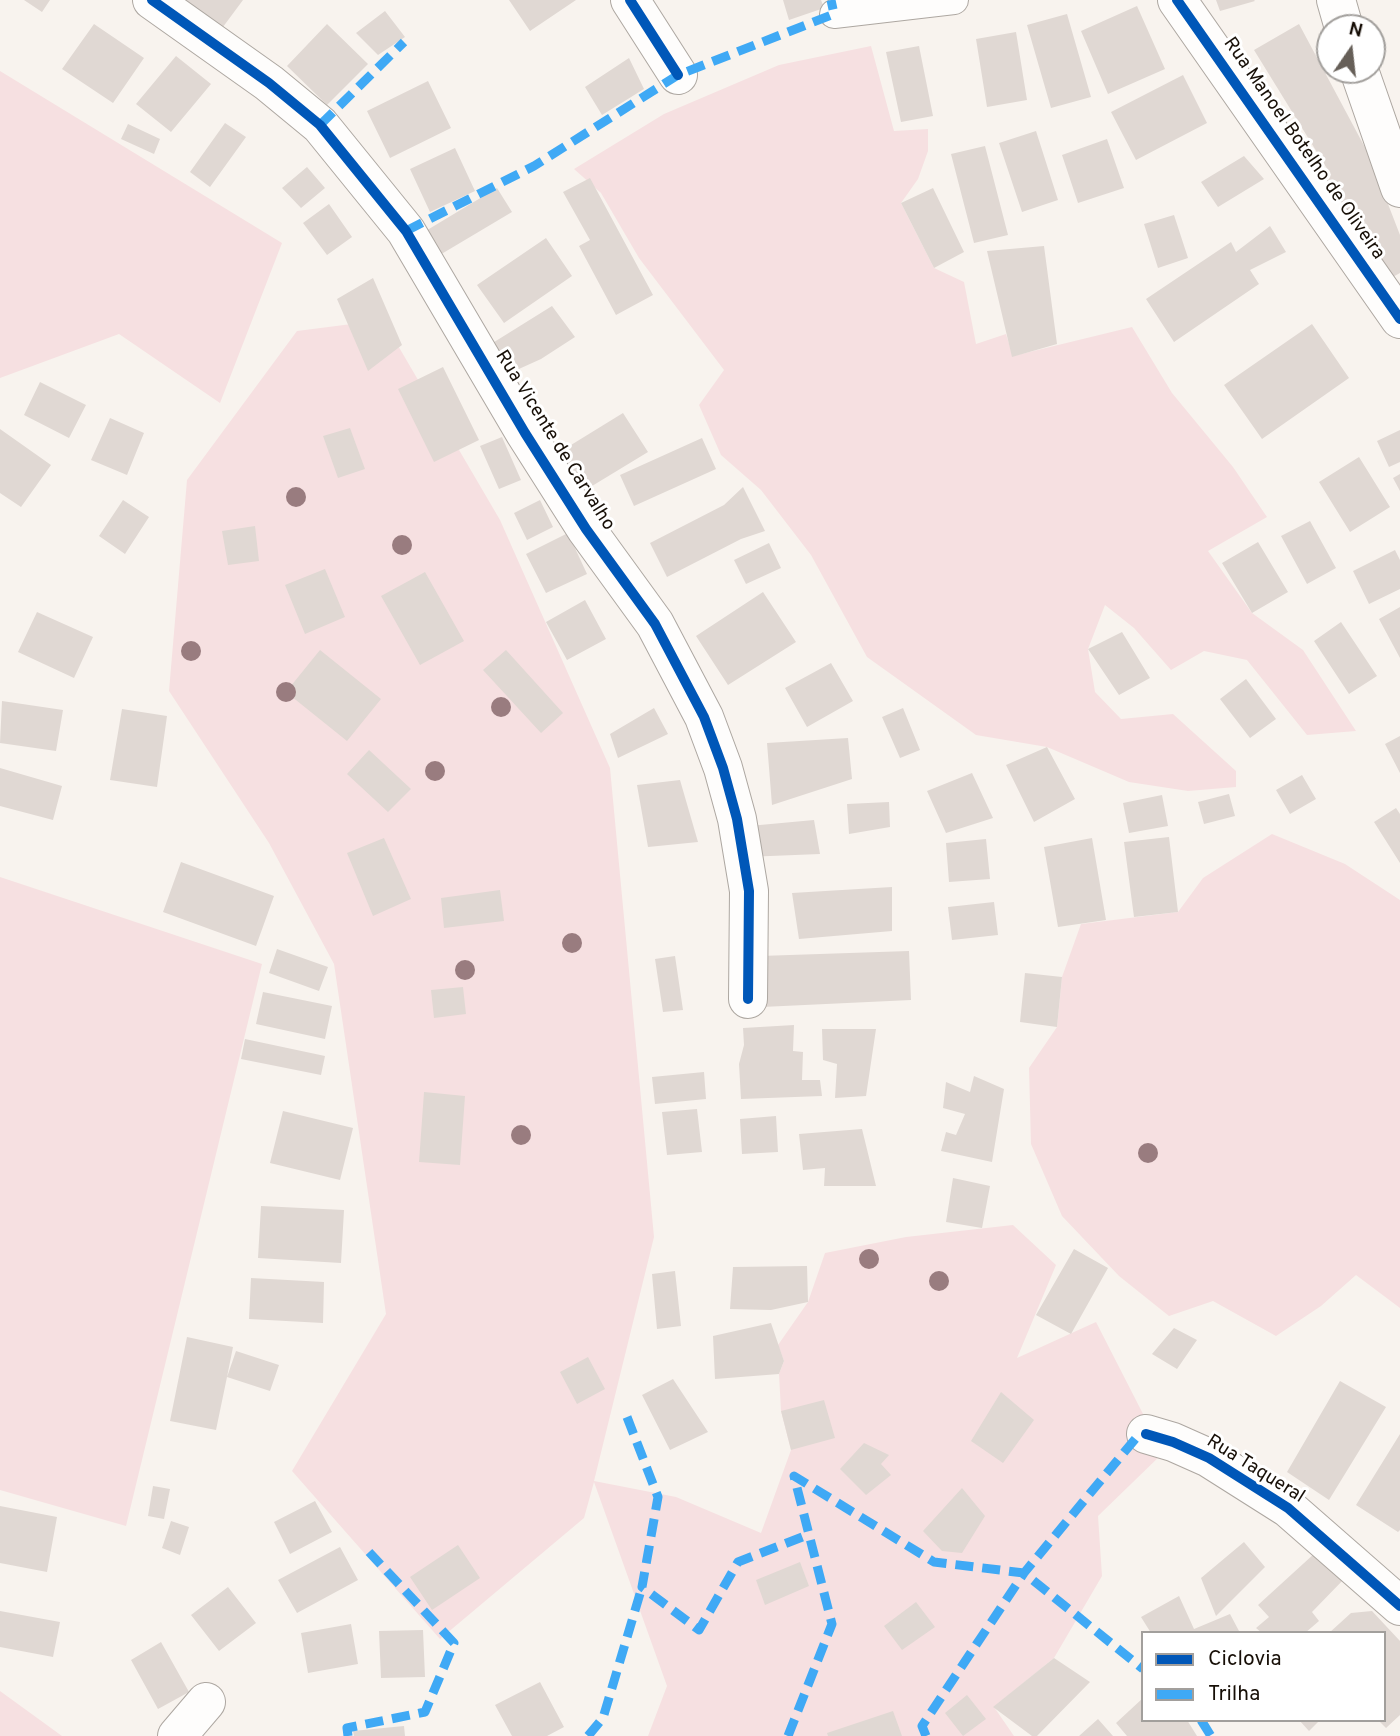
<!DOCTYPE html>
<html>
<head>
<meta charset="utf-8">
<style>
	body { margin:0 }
	#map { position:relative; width:1400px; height:1736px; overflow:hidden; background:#f8f3ee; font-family:Overpass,sans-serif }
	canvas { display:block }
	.legend { position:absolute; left:1141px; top:1631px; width:245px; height:91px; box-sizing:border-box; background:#fff; border:2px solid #a29f9c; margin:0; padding:9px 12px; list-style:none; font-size:21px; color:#170f07 }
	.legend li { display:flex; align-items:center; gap:14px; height:35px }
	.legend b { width:35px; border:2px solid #a29f9c }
	.north { position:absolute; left:1316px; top:14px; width:70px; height:70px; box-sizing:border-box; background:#fff; border:2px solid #a29f9c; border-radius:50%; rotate:14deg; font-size:19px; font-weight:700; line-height:28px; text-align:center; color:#170f07 }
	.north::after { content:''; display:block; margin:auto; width:24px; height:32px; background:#665f58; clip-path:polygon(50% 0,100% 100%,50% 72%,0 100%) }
</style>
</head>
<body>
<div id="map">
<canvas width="1400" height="1736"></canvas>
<ul class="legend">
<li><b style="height:9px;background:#0057b8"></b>Ciclovia</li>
<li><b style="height:9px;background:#3fa9f5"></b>Trilha</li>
</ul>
<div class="north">N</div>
</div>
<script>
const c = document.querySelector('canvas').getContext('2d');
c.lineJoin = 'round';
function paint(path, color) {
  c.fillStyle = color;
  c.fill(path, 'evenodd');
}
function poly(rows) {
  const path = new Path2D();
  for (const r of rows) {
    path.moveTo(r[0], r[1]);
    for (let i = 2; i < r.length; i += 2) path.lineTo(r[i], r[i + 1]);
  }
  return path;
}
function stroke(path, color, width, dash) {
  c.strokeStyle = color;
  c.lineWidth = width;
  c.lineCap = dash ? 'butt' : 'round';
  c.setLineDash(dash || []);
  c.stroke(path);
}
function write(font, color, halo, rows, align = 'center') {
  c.font = font + ' Overpass,sans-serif';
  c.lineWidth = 6;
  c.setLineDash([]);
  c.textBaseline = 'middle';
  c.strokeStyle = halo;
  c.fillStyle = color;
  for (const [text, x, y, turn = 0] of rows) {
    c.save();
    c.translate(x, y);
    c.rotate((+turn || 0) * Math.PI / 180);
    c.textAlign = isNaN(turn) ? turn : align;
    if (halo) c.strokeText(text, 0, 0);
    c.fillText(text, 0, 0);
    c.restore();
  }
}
paint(poly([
	[871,46,894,131,928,129,928,151,918,179,901,203,934,268,964,282,976,344,1006,334,1013,356,1132,327,1172,393,1233,467,1267,517,1208,551,1252,613,1303,650,1356,731,1307,735,1247,660,1204,651,1171,670,1134,628,1105,605,1088,649,1095,692,1121,719,1173,714,1236,771,1236,787,1188,791,1129,782,1047,747,976,735,867,657,811,555,761,490,721,455,699,405,724,370,639,258,601,193,574,169,664,114,779,65],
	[0,71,282,243,220,403,119,334,0,378],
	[383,320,500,520,610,768,654,1237,594,1481,676,1497,761,1533,791,1450,781,1411,779,1374,784,1361,778,1345,808,1302,825,1253,906,1237,1013,1225,1056,1265,1017,1358,1096,1322,1163,1453,1098,1516,1102,1576,1054,1658,994,1707,1014,1736,648,1736,667,1686,594,1482,584,1518,440,1639,292,1471,386,1314,334,964,269,843,169,691,187,480,297,331],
	[1272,834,1345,864,1400,900,1400,1308,1356,1275,1321,1306,1276,1336,1213,1301,1169,1316,1119,1276,1062,1216,1031,1144,1029,1068,1057,1027,1062,977,1081,924,1178,912,1203,878],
	[0,877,262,964,126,1526,0,1490],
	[0,1691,62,1736,0,1736]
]), '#f6e0e1');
paint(poly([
	[24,0,50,0,42,12],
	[186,0,243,0,220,31,183,4],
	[509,0,576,0,530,31],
	[783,0,821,0,824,8,789,20],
	[1216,0,1254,0,1255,1,1220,11],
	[1137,6,1165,69,1108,94,1081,31],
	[385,11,405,37,378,55,356,33],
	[1067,14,1091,97,1051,108,1027,25],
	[94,24,144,58,113,103,62,69],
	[327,24,368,64,327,105,287,66],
	[1299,24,1369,155,1400,235,1400,273,1391,278,1318,182,1331,175,1254,50],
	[1016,32,1027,100,987,107,976,39],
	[919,46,933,116,901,122,886,52],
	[176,56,211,84,171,132,136,104],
	[629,58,644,89,602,115,585,87],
	[1183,75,1207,123,1136,160,1111,112],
	[428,81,451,128,390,158,367,111],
	[225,123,246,137,210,187,190,172],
	[128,124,160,139,154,154,121,139],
	[1036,131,1058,200,1022,212,999,143],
	[1107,139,1124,188,1078,203,1062,155],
	[985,146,1008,235,974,243,951,154],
	[455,148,475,191,430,212,410,169],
	[1244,156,1264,179,1218,207,1201,182],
	[307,167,325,188,301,208,282,188],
	[590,178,653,295,616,315,579,246,590,240,563,192],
	[497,188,512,212,428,262,414,238],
	[933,188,964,252,934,268,901,203],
	[329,204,352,237,327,255,303,223],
	[1174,215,1188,258,1158,268,1144,224],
	[1270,226,1286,252,1250,270,1259,284,1174,342,1146,299,1231,242,1236,252],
	[546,238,572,276,504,323,477,285],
	[1044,246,1057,344,1012,357,987,251],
	[373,278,402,345,368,371,337,299],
	[552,306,575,337,541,359,510,373,491,344],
	[1312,324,1349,378,1262,439,1224,385],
	[443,367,479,440,434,462,398,389],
	[40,382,86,405,69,438,24,415],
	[623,413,648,452,569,500,545,461],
	[110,418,144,433,127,475,91,460],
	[350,428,365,469,338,478,323,436],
	[0,429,51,465,21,507,0,493],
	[1400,430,1400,462,1389,467,1377,441],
	[502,437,521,480,499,489,480,446],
	[702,438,716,469,634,506,620,475],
	[1359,457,1390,507,1350,532,1319,482],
	[1400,474,1400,491,1393,478],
	[743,487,765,531,741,539,667,577,650,543,724,505],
	[123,500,149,517,125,554,99,536],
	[540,500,553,527,527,540,514,513],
	[1310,521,1336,568,1307,584,1281,536],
	[255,526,259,561,228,565,222,531],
	[568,533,587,574,546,593,526,554],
	[1258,542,1288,592,1252,613,1222,563],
	[769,543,781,568,746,584,734,560],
	[1395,550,1400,560,1400,589,1369,604,1353,571],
	[325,569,345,617,305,634,285,585],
	[425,572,464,641,420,665,381,596],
	[763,592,796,642,728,685,696,636],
	[585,600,606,639,567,660,546,622],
	[1400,607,1400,658,1379,619],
	[37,612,93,637,74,678,18,652],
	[1341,622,1377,676,1349,694,1314,641],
	[1122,632,1150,678,1119,695,1088,649],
	[320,650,381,699,347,741,286,692],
	[506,650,563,713,541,733,483,670],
	[831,663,853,701,807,727,785,688],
	[1246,679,1276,719,1250,738,1220,699],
	[2,701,63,710,56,751,0,743],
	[654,708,668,734,618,758,610,734],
	[903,708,920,750,900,758,882,717],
	[122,709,167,716,157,787,110,780],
	[1400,736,1400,773,1385,744],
	[848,738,852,779,772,805,767,743],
	[1047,747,1075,799,1034,822,1006,765],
	[369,750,411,789,388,812,347,774],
	[0,768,62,786,53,820,0,806],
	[972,773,993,818,946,833,927,791],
	[1302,775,1316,799,1290,814,1276,790],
	[680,780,698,842,648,847,637,785],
	[1229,794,1235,816,1204,824,1198,802],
	[1162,795,1168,826,1129,833,1123,803],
	[889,802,890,827,849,834,847,804],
	[1396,808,1400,814,1400,863,1374,822],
	[814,820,820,854,745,857,749,826],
	[1169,837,1178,912,1134,917,1124,842],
	[384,838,411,899,373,916,347,853],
	[1092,838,1106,920,1058,927,1044,847],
	[986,839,990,879,949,882,946,843],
	[181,862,274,896,256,946,163,912],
	[892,887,892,931,799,939,792,893],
	[500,890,504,921,444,928,441,898],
	[994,902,998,935,952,940,948,907],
	[277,949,328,967,319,991,269,973],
	[909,951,911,1000,762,1007,760,956],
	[675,956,683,1010,663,1012,655,959],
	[1025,973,1062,977,1057,1027,1020,1022],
	[463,987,466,1014,434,1018,431,990],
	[263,992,332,1006,325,1039,256,1024],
	[794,1025,793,1051,803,1052,802,1080,820,1080,822,1096,741,1099,739,1064,744,1045,743,1028],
	[822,1029,876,1029,866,1096,835,1098,837,1064,823,1060],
	[245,1039,325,1056,321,1075,241,1059],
	[704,1072,706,1099,655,1104,652,1077],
	[974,1076,1004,1089,992,1162,941,1151,946,1132,956,1135,965,1114,943,1108,946,1082,970,1092],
	[424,1092,465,1096,460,1165,419,1162],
	[697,1109,702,1152,667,1155,662,1112],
	[283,1111,353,1128,340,1180,270,1163],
	[776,1116,778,1152,742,1154,740,1119],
	[862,1129,876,1186,824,1186,825,1168,803,1170,799,1134],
	[953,1178,990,1186,982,1228,946,1222],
	[261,1206,344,1210,341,1263,258,1258],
	[1074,1249,1108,1268,1071,1334,1036,1315],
	[807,1266,808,1302,771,1310,730,1309,733,1267],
	[675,1271,681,1326,657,1329,652,1274],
	[251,1278,324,1282,323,1323,249,1319],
	[771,1323,784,1361,779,1374,715,1379,713,1336],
	[1174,1328,1197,1340,1177,1369,1152,1354],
	[187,1337,233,1347,227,1377,236,1351,279,1365,270,1391,227,1377,216,1430,170,1421],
	[588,1357,605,1389,577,1404,560,1372],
	[673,1379,708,1432,670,1450,642,1395],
	[1340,1381,1386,1407,1329,1500,1287,1472],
	[1001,1392,1034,1420,1003,1463,971,1441],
	[824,1400,835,1438,791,1450,781,1411],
	[1400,1434,1400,1530,1398,1532,1356,1505],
	[864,1443,889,1455,881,1464,891,1475,866,1495,840,1469],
	[153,1486,170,1489,164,1519,148,1516],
	[962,1488,985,1516,962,1553,942,1551,923,1531],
	[315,1501,332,1532,290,1554,274,1522],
	[0,1506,57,1517,47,1572,0,1563],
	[171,1521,189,1527,180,1555,162,1548],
	[1244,1542,1265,1567,1216,1616,1201,1578],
	[458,1545,480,1578,432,1610,410,1577],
	[340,1547,358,1580,297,1613,278,1580],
	[1315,1553,1346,1577,1312,1612,1319,1621,1305,1633,1262,1633,1256,1628,1269,1617,1258,1605],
	[800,1562,809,1586,765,1605,756,1580],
	[228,1587,256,1623,219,1651,191,1615],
	[1179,1596,1194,1629,1230,1614,1239,1631,1151,1633,1141,1617],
	[916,1602,935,1627,902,1650,884,1626],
	[0,1611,60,1622,53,1657,0,1647],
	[1372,1611,1400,1641,1400,1715,1386,1728,1378,1720,1384,1720,1384,1633,1329,1633,1351,1613],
	[351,1624,358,1664,308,1673,301,1633],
	[423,1630,425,1677,381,1678,379,1631],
	[161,1642,189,1692,158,1709,131,1660],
	[1054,1658,1090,1682,1037,1736,1032,1736,993,1707],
	[540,1682,564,1727,547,1736,512,1736,495,1705],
	[967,1695,986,1719,963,1736,945,1713],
	[1143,1698,1143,1720,1187,1720,1197,1736,1127,1736,1116,1723],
	[893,1711,902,1736,828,1736,827,1733],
	[1098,1719,1113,1736,1079,1736],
	[1299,1720,1320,1720,1309,1731],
	[404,1726,405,1736,354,1736,353,1731]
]), '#e0d8d3');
const service = poly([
	[834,14,954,0]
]);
const minor = poly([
	[152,0,269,83,320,125,406,231,525,433,586,529,655,624,704,717,723,768,737,819,749,891,748,999],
	[630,0,678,75],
	[1146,1434,1173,1442,1209,1458,1288,1508,1400,1606],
	[177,1736,206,1702]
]);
const tertiary = poly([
	[1177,0,1400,319]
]);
const secondary = poly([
	[1336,0,1344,28],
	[1359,70,1400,188]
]);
stroke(service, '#ada7a1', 30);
stroke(minor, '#ada7a1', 40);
stroke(tertiary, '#ada7a1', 40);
stroke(secondary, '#ada7a1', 40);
stroke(service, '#fefdfc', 28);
stroke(minor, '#fefdfc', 38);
stroke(tertiary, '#fefdfc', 38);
stroke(secondary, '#fefdfc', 38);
stroke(poly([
	[320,125,404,42],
	[406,231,534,166,678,75,834,14,831,0],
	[627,1417,658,1497,642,1587,699,1630,738,1562,810,1534],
	[1201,1720,1211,1736],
	[348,1736,347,1728,425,1712,454,1643,369,1552],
	[588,1736,603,1718,642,1587],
	[788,1736,832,1624,794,1476,934,1562,1024,1573,1143,1669],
	[926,1736,922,1726,1024,1573,1136,1438,1146,1434]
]), '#3fa9f5', 9, [18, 9]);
stroke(poly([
	[152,0,269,83,320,125,406,231,525,433,586,529,655,624,704,717,723,768,737,819,749,891,748,999],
	[630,0,678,75],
	[1177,0,1400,319],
	[1146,1434,1173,1442,1209,1458,1288,1508,1400,1606]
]), '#0057b8', 10);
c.fillStyle = '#997c7f';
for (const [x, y] of [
	[296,497],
	[402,545],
	[191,651],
	[286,692],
	[501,707],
	[435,771],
	[572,943],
	[465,970],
	[521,1135],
	[1148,1153],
	[869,1259],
	[939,1281]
]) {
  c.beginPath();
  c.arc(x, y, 10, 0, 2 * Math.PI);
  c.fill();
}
write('19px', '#170f07', '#fff', [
	["Rua Manoel Botelho de Oliveira",1303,149,55],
	["Rua Vicente de Carvalho",554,441,58],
	["Rua Taqueral",1255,1470,32]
]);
</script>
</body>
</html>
